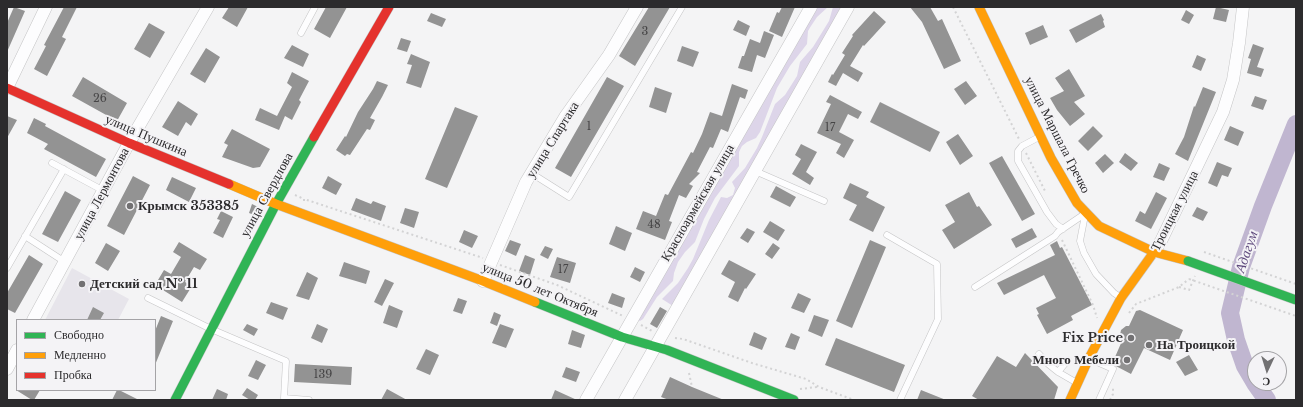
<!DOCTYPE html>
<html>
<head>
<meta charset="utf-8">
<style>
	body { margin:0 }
	#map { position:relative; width:1303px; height:407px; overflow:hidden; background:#f4f4f5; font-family:"Libre Baskerville",serif }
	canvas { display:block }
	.frame { position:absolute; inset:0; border:8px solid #2c2b2d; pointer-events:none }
	.legend { position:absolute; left:16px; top:319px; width:140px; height:72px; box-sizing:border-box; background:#f4f3f6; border:1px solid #a4a3a6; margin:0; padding:5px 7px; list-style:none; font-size:12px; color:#2c2b2d }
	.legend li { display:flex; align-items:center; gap:8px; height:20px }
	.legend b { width:20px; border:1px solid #a4a3a6 }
	.north { position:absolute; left:1247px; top:351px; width:40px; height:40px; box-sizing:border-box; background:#f4f3f6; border:1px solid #a4a3a6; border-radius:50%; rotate:184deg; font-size:11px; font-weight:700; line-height:16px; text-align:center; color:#2c2b2d }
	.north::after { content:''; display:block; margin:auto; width:14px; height:18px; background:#727173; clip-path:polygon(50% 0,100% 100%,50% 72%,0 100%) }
</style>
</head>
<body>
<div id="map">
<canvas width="1303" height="407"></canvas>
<div class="frame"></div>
<ul class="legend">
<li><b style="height:5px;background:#30b455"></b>Свободно</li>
<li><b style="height:5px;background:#ff9f0a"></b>Медленно</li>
<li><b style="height:5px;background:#e5322d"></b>Пробка</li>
</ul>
<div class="north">С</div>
</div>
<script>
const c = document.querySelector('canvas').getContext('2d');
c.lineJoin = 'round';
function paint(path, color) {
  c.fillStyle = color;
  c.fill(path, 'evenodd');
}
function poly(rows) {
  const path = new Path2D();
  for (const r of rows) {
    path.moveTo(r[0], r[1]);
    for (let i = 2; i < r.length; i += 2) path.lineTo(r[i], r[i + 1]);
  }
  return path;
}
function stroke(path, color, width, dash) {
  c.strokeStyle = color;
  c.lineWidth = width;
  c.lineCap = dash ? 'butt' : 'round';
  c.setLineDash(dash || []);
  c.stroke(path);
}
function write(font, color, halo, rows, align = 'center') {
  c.font = font + ' "Libre Baskerville",serif';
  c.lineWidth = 4;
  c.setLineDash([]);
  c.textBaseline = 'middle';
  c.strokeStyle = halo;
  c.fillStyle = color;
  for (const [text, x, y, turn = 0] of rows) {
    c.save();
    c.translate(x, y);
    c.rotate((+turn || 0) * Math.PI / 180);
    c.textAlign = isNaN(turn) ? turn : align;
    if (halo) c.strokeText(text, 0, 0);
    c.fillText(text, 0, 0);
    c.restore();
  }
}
paint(poly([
	[72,268,129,299,118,320,45,320]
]), '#e7e5eb');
paint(poly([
	[816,7,828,7,817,17,811,26,808,31,807,44,790,66,777,88,760,132,756,138,747,142,742,146,739,152,739,166,715,198,704,219,695,242,685,252,678,262,674,273,673,281,657,297,643,319,640,321,638,320],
	[833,7,845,7,673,306,662,299,678,283,688,268,693,259,709,220,721,197,727,198,733,195,735,188,732,182,745,168,757,148,762,137,775,104,785,95,797,76,800,62,813,47,829,21]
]), '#ddd5e9');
stroke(poly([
	[1255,383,1245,366,1236,340,1230,313,1241,267,1263,206,1296,124],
	[1255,383,1267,400]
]), '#c0b6d0', 18);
paint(poly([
	[14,7,25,11,7,52,7,23],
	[64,7,77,7,62,37,66,39,47,76,34,69,46,46,44,45],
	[229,7,248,7,237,27,222,18],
	[326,7,347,7,330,38,314,29],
	[649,7,670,7,635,66,619,56],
	[782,7,795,7,782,37,769,31,777,12,779,13],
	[910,7,930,7,938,21,942,19,961,61,944,69,922,22],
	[1216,7,1229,10,1226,22,1213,19],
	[1186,10,1194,15,1189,24,1181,20],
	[874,11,886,22,864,46,863,45,850,66,863,73,858,82,843,73,836,86,828,82,832,74,833,75,845,55,842,53,853,36,852,35],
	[431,13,446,19,442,27,427,21],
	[1101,14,1104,20,1103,21,1105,27,1076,43,1069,30],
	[738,20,750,26,746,36,733,30],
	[149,23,165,32,150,58,134,49],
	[1043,25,1048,37,1030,45,1025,33],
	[764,31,774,35,765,58,757,55,752,72,738,68,742,56,744,56,750,39,760,43],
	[401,38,411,41,407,52,397,49],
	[1253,44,1264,48,1257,67,1264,69,1261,77,1247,73,1251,59,1248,58],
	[292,45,309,54,303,67,284,58],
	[682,46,699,52,693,67,677,61],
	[206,48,220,57,205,83,190,74],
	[411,54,430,62,421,88,406,83,412,65,407,64],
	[1197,55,1206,59,1201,71,1192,67],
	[1069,69,1085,96,1074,102,1085,114,1070,126,1057,110,1050,98,1064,91,1055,78],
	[292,72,309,81,299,100,301,102,292,120,285,116,279,130,255,120,260,108,277,116,292,87,287,83],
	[83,77,127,103,117,121,72,96],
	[607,77,624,86,571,177,555,168],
	[377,81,388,85,382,97,370,118,375,120,370,130,367,129,350,155,347,154,345,156,336,150,345,136,346,137,358,112,373,89],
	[966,81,977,96,965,105,954,89],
	[732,84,748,90,745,99,740,97,728,132,721,129,713,148,710,147,697,172,700,173,689,184,693,186,686,198,679,195,669,221,672,222,665,240,636,229,643,211,656,216,665,194,668,195,691,152,693,153,702,134,710,112,722,116],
	[655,87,672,93,666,113,649,107],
	[1203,87,1216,92,1188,161,1175,154,1184,137,1194,106,1195,107],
	[830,95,862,112,858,119,848,114,839,132,854,140,844,158,836,153,841,144,817,133,831,104,826,102],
	[1255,96,1267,100,1263,110,1251,106],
	[178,101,198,114,191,126,186,122,178,136,162,127],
	[880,102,940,132,930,152,870,122],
	[455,107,478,116,447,188,425,179],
	[7,116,17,120,7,138],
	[34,118,46,124,45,126,106,159,96,177,44,149,48,144,27,133],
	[1093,126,1103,136,1088,151,1078,141],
	[1230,126,1244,132,1238,146,1224,140],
	[232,129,270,149,260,167,253,168,222,157,228,145,224,143],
	[958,134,973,156,960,165,946,142],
	[801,144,817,152,806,172,814,178,810,185,792,174,801,159,795,155],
	[1125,153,1138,163,1131,171,1119,162],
	[1105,154,1114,163,1103,173,1095,163],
	[1002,156,1035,214,1022,221,989,163],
	[1217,162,1232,168,1228,177,1222,175,1217,187,1208,183],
	[1159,163,1170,168,1164,181,1153,177],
	[133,176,150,185,124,235,107,226],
	[328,176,342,184,336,195,322,188],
	[172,177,196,188,189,202,166,190],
	[850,183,869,192,866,197,885,207,873,232,849,220,857,205,843,198],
	[776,186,796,197,790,207,770,197],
	[65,191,81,200,58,242,42,234],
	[969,192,977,207,979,206,992,225,954,249,942,230,955,222,945,205],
	[1156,192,1167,198,1151,229,1135,221,1140,211,1145,214],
	[356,198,371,204,373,201,386,206,381,221,351,210],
	[252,204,260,208,257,216,249,213],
	[1197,207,1208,212,1203,221,1192,216],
	[405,208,419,212,414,228,400,223],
	[221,211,233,217,223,238,213,233,220,220,217,219],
	[770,221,785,230,778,241,763,232],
	[616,226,632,233,625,251,609,244],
	[747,228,755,232,748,243,740,238],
	[1032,228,1037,237,1016,248,1011,239],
	[464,230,478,236,472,248,459,242],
	[510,240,521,244,516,256,505,251],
	[870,240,886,247,852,328,836,321],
	[1057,241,1060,248,1062,247,1092,305,1071,316,1073,320,1047,334,1037,315,1039,314,1036,308,1056,298,1044,275,1004,295,997,283,1055,255,1050,245],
	[179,242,207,259,200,270,194,267,185,282,192,286,182,302,155,285,164,270,171,274,181,257,173,252],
	[106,243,120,251,108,271,95,263],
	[773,243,780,248,772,259,765,254],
	[545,246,553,249,548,259,540,255],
	[29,255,43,264,15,313,7,309,7,293],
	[525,255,535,259,530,275,519,271],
	[557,257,576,263,570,283,550,277],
	[729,260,756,274,746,289,745,288,738,302,728,297,735,282,721,274],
	[344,262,370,271,366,284,339,276],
	[635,267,645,272,640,282,630,277],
	[307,272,318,278,309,300,296,296],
	[385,279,394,283,382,306,374,302],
	[612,293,625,298,622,308,608,303],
	[798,293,811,299,804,313,791,308],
	[458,298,467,301,462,314,453,311],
	[271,302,288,308,283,320,266,313],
	[389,305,403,311,397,328,383,323],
	[93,307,104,313,100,320,87,320],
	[660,307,667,311,657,328,650,324],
	[1140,310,1183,330,1170,360,1144,348,1131,374,1112,364,1122,341,1120,335,1121,330,1126,326,1129,326,1136,311],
	[494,312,501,315,497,326,490,323],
	[814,315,829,320,822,337,808,331],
	[161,316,173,321,155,365,155,331],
	[247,324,258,329,254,336,243,330],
	[317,324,328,329,322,343,311,338],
	[500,324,514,329,506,348,492,343],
	[572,330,585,335,581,348,568,344],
	[754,332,767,338,762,350,749,345],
	[791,333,800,337,795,350,785,347],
	[836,338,905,365,894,392,825,365],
	[426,349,439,355,430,375,416,369],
	[1025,353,1058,387,1054,400,979,400,972,396,997,356,1016,367],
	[1189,355,1198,370,1185,376,1176,362],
	[256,360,266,365,258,380,248,376],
	[295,364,352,367,351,385,294,382],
	[566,367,580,372,576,382,562,377],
	[670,377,692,387,724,400,669,400,661,397],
	[247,388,258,395,255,400,250,400,242,395],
	[217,389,228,394,226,400,212,400],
	[387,389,407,400,381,400],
	[16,390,40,390,34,400,32,400],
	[117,390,119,390,139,400,112,400],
	[555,390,577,400,551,400],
	[921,390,946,400,917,400]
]), '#939393');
const lane = poly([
	[301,33,315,7],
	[1039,137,1022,146,1018,151,1018,161,1047,212,1056,224,1063,229],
	[52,163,104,191],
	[755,171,824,201],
	[531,173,569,197,682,7],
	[1085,215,1080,241,1084,253,1096,274,1114,293,1120,297],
	[887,235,937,264,938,319,900,400],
	[25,236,65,262],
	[7,268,64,169],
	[975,287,1055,236,1058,232,1086,213],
	[148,298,211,329,286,361,284,398,309,400],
	[1039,354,1048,364,1058,372,1077,383],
	[1090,359,1113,369,1099,400],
	[1058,372,1068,360]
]);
const street = poly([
	[7,88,46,7],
	[1154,252,1161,241,1223,112,1233,80,1239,43,1243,7],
	[483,281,526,182,565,117,609,55,637,7],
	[33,320,129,143,208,7],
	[7,369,17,350],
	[586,400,811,7],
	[625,400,848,7]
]);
const fast = poly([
	[535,302,622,337,667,350,794,400],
	[175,400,276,204,314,137]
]);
const slow = poly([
	[979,7,1051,158,1077,203,1099,226,1154,252,1188,261],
	[229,184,276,204,483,281,535,302],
	[1070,400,1089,358,1121,298,1154,252]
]);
const jam = poly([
	[7,88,129,143,229,184],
	[314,137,389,7]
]);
stroke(lane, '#c4c4c5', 7);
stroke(street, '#c4c4c5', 13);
stroke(fast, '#c4c4c5', 10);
stroke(slow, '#c4c4c5', 10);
stroke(jam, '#c4c4c5', 10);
stroke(poly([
	[953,7,1019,139],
	[1026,153,1045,191],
	[295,195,304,199],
	[304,201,304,199,483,258],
	[1062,240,1093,305,1097,318],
	[1204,252,1296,284],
	[500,265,557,285,623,316],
	[1179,287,1189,290,1195,276],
	[1129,313,1136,304,1179,287,1189,279],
	[641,325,652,331],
	[675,338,683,339,752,363,806,379,819,387,854,400],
	[689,373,692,387],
	[800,389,817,387],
	[1110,400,1113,394,1113,388]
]), '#d3d3d4', 2, [2, 3]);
stroke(lane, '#fdfdfe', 6);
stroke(street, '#fdfdfe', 12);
stroke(fast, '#30b455', 9);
stroke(slow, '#ff9f0a', 9);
stroke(jam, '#e5322d', 9);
const fastBridge = poly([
	[1188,261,1296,300]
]);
stroke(fastBridge, '#c4c4c5', 10, []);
stroke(poly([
	[1189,279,1296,316]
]), '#d3d3d4', 2, [2, 3]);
stroke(fastBridge, '#30b455', 9);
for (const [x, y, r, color] of [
	[130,206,4,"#727173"],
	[82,284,4,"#727173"],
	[1131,338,4,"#727173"],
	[1149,345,4,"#727173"],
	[1127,360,4,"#727173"]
]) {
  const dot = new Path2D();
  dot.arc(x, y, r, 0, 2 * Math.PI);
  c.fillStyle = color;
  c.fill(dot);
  stroke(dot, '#f4f3f6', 1.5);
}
write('11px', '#464546', null, [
	["3",645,32],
	["26",100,99],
	["1",589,127],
	["17",830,128],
	["48",654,225],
	["17",563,270],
	["139",323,375]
]);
write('13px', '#2c2b2d', '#f4f3f6', [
	["улица Маршала Гречко",1057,135,63],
	["улица Пушкина",146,136,23],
	["улица Спартака",553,140,-58],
	["улица Лермонтова",102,194,-62],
	["улица Свердлова",267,195,-61],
	["Красноармейская улица",698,203,-60],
	["Троицкая улица",1175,211,-63],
	["улица 50 лет Октября",540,290,22]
]);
write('bold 13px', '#2c2b2d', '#f4f3f6', [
	["Крымск 353385",138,206],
	["Детский сад № 11",90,284],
	["Fix Price",1123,338,"right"],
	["На Троицкой",1157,345],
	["Много Мебели",1119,360,"right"]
], 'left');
write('italic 14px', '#5e497c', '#f4f3f6', [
	["Адагум",1247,252,-71]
]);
</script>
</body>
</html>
